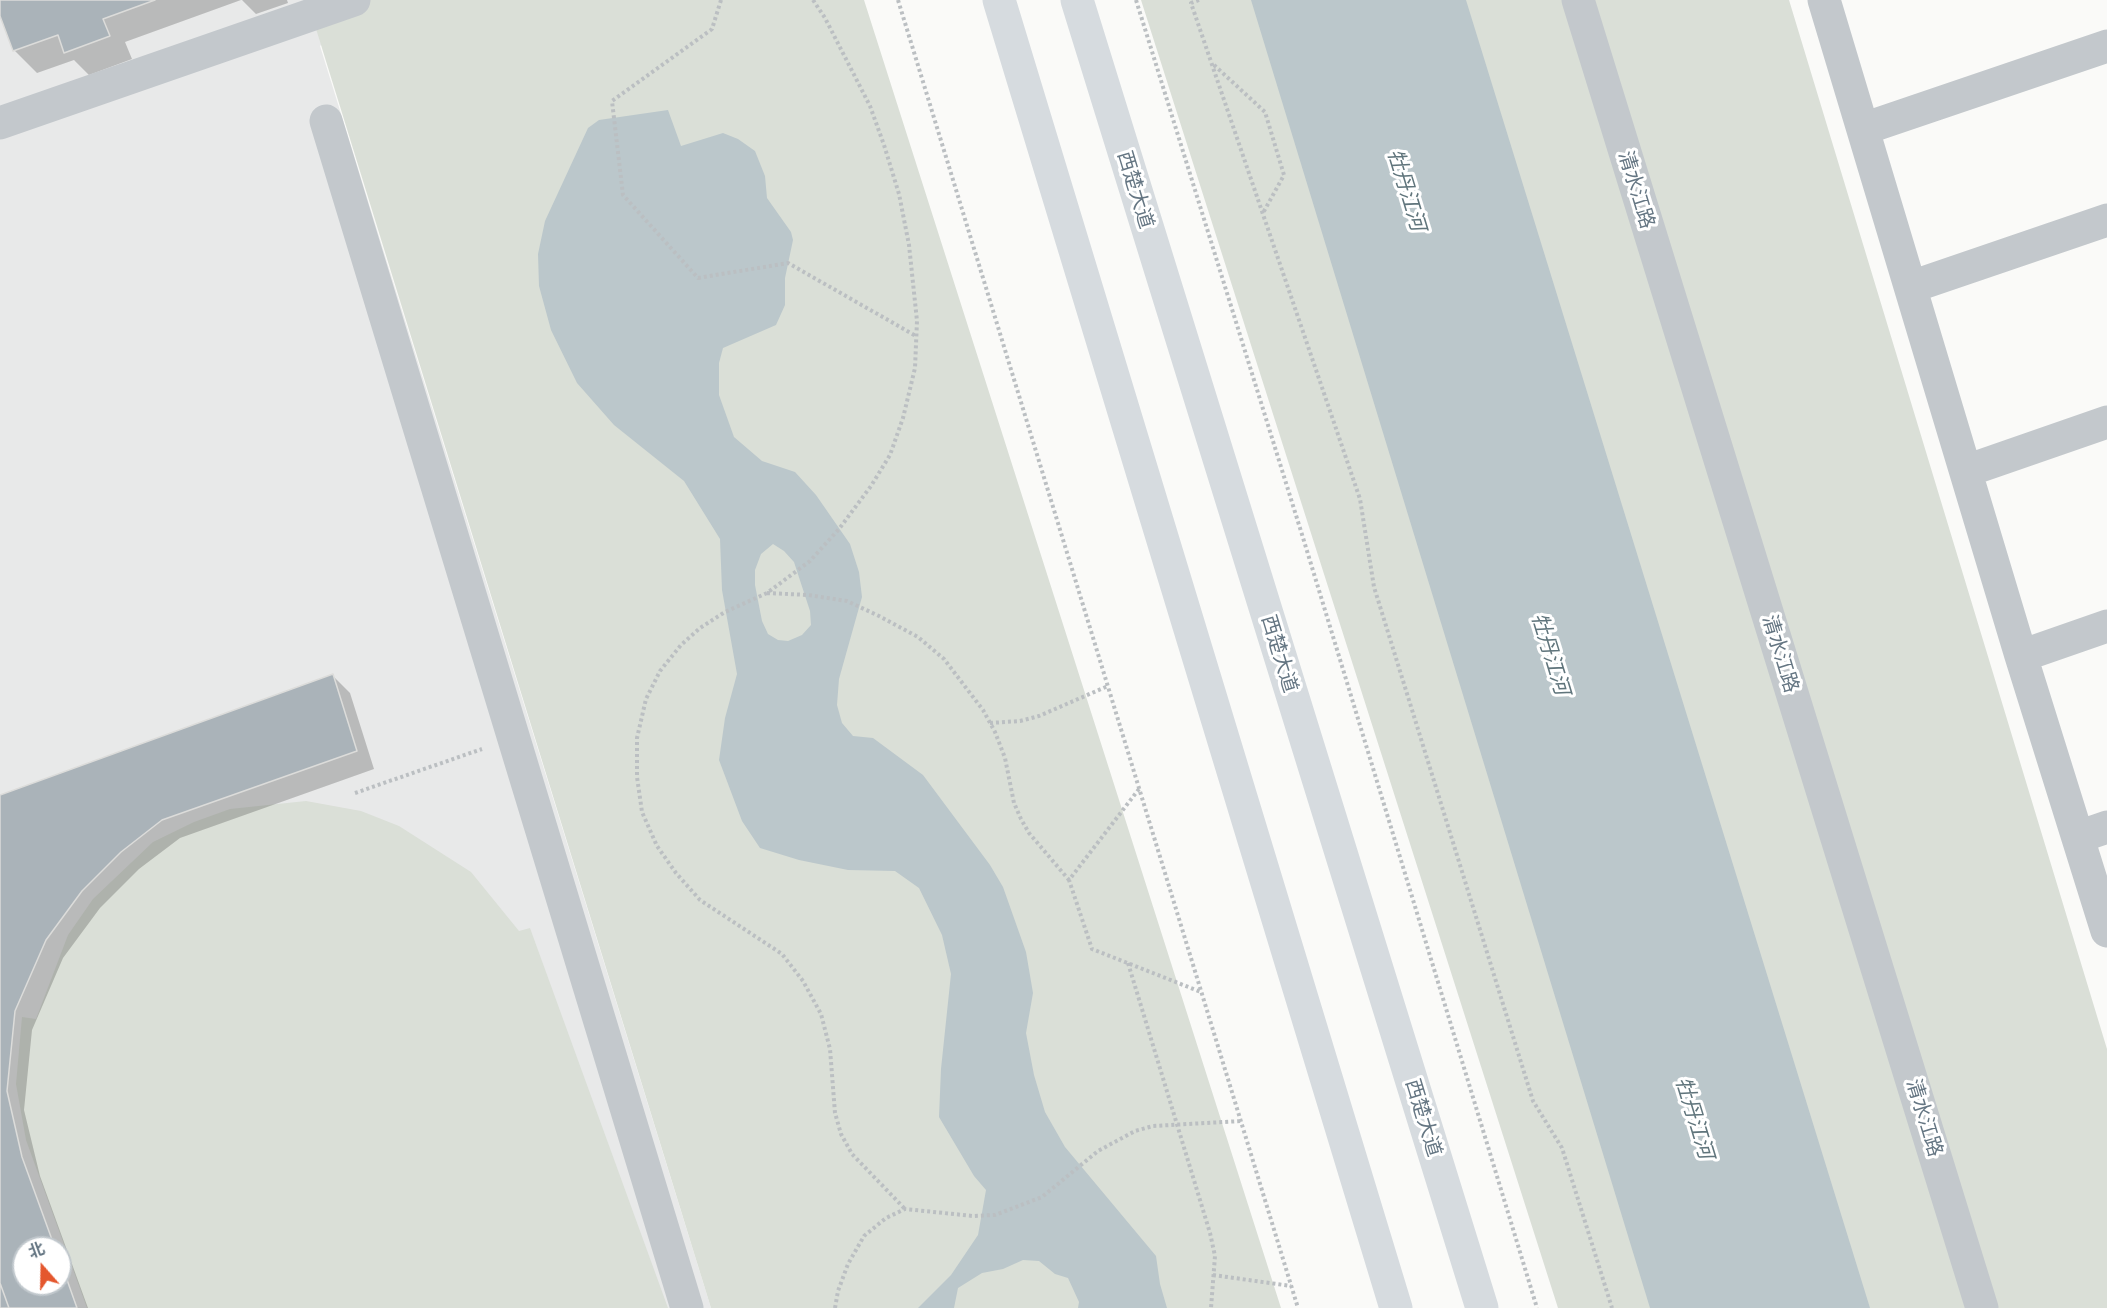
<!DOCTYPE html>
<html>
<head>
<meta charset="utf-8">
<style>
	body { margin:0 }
	#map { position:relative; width:2107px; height:1308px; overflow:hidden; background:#fafaf8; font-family:Montserrat,"Noto Sans SC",sans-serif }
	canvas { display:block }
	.north { position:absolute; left:12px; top:1236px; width:60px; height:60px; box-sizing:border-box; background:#fff; border:2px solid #c1c8cd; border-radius:50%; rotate:340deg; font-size:16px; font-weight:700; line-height:24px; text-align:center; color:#657683 }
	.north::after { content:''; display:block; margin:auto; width:21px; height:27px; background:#e4572e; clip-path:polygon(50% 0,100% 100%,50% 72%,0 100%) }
</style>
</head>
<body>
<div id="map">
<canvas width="2107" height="1308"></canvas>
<div class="north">北</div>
</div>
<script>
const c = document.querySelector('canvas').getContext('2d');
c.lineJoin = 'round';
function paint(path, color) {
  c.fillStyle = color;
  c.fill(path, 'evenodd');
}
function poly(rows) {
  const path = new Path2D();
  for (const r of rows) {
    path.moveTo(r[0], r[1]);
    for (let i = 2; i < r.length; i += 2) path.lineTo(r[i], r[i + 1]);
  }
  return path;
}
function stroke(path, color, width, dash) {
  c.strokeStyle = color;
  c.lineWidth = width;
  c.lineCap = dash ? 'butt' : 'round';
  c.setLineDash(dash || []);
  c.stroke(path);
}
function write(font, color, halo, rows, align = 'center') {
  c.font = font + ' Montserrat,"Noto Sans SC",sans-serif';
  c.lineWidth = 6;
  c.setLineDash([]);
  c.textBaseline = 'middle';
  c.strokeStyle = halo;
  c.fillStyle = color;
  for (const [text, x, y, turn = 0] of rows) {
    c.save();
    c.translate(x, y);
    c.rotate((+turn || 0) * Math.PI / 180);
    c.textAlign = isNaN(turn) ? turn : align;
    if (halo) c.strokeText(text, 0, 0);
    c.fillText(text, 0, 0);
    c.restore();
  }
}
paint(poly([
	[0,0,368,0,320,46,711,1308,0,1308],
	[24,1248,60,1248,60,1284,24,1284]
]), '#e8e9e9');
paint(poly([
	[368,0,864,0,1281,1308,711,1308,313,19],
	[1141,0,1789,0,2107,1049,2107,1308,1558,1308],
	[306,801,361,811,399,826,471,872,519,931,530,928,668,1308,87,1308,26,1140,16,1084,22,1017,36,1019,68,935,93,899,153,842,194,822,230,809]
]), '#dadfd7');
paint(poly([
	[1251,0,1466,0,1870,1308,1650,1308],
	[668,110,681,146,723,133,738,139,755,151,765,176,767,198,791,232,793,240,785,278,785,305,776,325,723,348,719,363,719,395,734,437,762,461,795,472,816,495,850,544,859,572,862,597,839,679,837,705,842,723,853,736,873,738,923,775,990,865,1003,887,1026,952,1033,993,1026,1033,1034,1075,1045,1112,1065,1147,1156,1256,1160,1284,1167,1308,1078,1308,1079,1302,1068,1278,1055,1274,1039,1261,1023,1260,1003,1269,982,1273,958,1288,954,1308,918,1308,951,1275,978,1235,986,1190,974,1176,939,1117,941,1069,951,974,942,935,919,888,895,871,848,870,799,860,760,848,742,821,719,760,725,718,737,674,722,590,720,539,684,481,614,425,577,383,551,330,539,286,538,254,545,221,588,128,599,120],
	[773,544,784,551,794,562,810,611,811,625,802,635,788,641,778,640,768,634,762,621,755,585,755,570,761,554]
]), '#bbc7cb');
paint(poly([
	[0,0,241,0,125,42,132,59,89,75,74,60,37,73,14,50,0,11],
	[242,0,287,0,288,3,256,14],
	[332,675,350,693,374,769,180,838,139,869,100,908,63,958,32,1030,24,1110,40,1176,88,1308,0,1308,0,796],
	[24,1248,60,1248,60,1284,24,1284]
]), '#0003');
const building = poly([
	[0,0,155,0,103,19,110,36,64,53,58,35,13,51,0,16,0,0],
	[333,674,357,751,162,820,121,852,82,891,46,940,15,1011,7,1091,22,1157,55,1248,24,1248,24,1284,60,1284,60,1260,77,1308,9,1308,0,1283,0,795,333,674],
	[0,1283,9,1308,0,1308,0,1283]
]);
paint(building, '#aab3b9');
stroke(building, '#dcdcda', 1.5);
stroke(poly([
	[721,0,712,29,612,101,623,195,698,278,788,263,916,336],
	[813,0,825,18,870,106,884,145,899,194,909,245,917,321,915,368,903,418,890,455,871,486,839,529,810,561,767,593,725,612,700,628,681,645,660,671,646,699,637,738,637,777,642,812,657,846,676,873,700,900,782,954,803,981,821,1014,830,1049,835,1113,841,1134,852,1154,905,1209],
	[898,0,1298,1308],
	[1136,0,1304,541,1537,1308],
	[1199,0,1191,3,1360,499,1374,587,1533,1101,1562,1148,1612,1308],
	[1214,65,1265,112,1284,175,1263,213],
	[767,593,808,595,847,601,879,616,918,637,944,659,983,710,995,732,1005,758,1014,803,1021,819,1029,833,1069,880],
	[990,723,1020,721,1039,716,1108,686],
	[1139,789,1069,880,1092,949,1201,992],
	[355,793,482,749],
	[1128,963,1210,1233,1215,1256,1211,1308],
	[1213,1275,1291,1286],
	[835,1308,838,1291,848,1264,864,1236,886,1218,905,1209,973,1216,995,1215,1042,1197,1098,1151,1135,1131,1153,1126,1241,1121]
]), '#bbbfc2', 4, [3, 3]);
stroke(poly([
	[1578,0,1982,1308],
	[1824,0,2021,656,2107,931],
	[326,121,687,1308],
	[0,123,354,0],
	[1863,129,2107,46],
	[1911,287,2107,220],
	[1966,471,2107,422],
	[2021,656,2107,626],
	[2078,837,2107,827]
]), '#c3c8cc', 33);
stroke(poly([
	[999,0,1396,1308],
	[1077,0,1482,1308]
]), '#d6dbdf', 33);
write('20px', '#657683', '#fff', [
	["西楚大道",1135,190,73],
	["清水江路",1636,190,73],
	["西楚大道",1279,654,73],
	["清水江路",1780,654,73],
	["西楚大道",1423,1118,73],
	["清水江路",1924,1118,73]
]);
write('italic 21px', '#60757c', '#fff', [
	["牡丹江河",1406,190,73],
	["牡丹江河",1550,654,73],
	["牡丹江河",1694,1118,73]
]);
</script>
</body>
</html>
